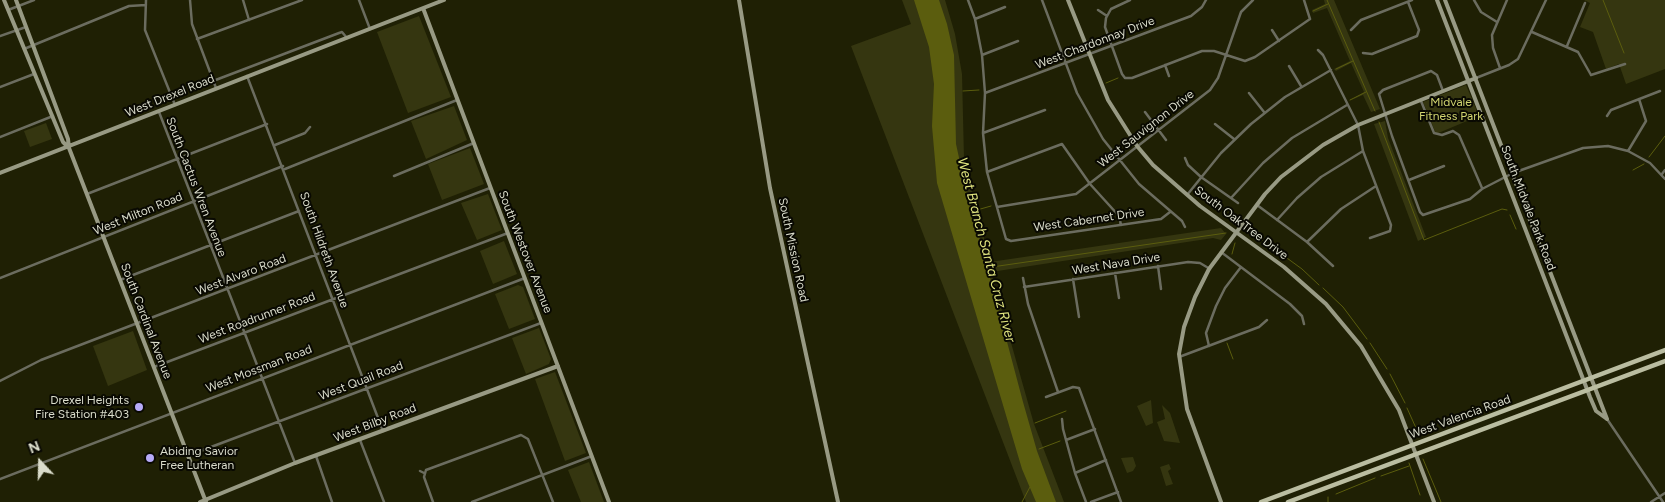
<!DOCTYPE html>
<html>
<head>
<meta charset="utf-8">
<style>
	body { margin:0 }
	#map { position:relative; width:1665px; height:502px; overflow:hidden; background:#1f2004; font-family:Figtree,sans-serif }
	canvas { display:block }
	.north { position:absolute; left:15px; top:437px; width:50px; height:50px; -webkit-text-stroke:4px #090902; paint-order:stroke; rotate:339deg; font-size:14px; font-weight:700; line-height:20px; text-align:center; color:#dadccb }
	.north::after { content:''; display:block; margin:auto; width:18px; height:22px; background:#dadccb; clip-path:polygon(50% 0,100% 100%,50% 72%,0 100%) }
</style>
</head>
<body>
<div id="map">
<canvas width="1665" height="502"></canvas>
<div class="north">N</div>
</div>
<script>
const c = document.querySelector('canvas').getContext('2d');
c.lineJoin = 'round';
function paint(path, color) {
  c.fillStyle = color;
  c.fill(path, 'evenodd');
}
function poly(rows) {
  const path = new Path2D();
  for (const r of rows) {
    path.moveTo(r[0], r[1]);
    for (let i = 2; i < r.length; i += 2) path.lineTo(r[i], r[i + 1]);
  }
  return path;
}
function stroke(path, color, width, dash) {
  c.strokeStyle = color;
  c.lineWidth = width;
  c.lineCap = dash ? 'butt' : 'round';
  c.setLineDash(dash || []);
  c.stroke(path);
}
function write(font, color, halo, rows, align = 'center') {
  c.font = font + ' Figtree,sans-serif';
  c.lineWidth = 4;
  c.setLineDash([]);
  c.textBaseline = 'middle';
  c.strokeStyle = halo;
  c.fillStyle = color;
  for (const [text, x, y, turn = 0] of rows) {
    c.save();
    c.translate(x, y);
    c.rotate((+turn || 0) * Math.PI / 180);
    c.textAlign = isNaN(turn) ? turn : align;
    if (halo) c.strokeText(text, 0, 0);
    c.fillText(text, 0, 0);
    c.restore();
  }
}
paint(poly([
	[902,0,945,0,955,34,962,74,964,159,990,262,1221,228,1226,234,1221,240,1213,238,991,272,1034,424,1064,502,1026,502,851,46,911,24],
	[1324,0,1334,0,1380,109,1371,112,1363,95,1349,101,1364,92,1351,63,1336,71,1334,69,1350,61,1327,8,1313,13,1312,10,1325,4],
	[1584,0,1665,0,1665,69,1626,84,1619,64,1606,69,1593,32,1580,27,1590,3],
	[419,16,451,97,408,113,377,32],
	[1466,85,1479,116,1436,134,1423,102],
	[454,106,467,140,426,159,411,121],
	[1385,121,1388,138,1426,237,1418,241,1374,124],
	[46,123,52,139,30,147,24,131],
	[470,148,484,184,442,200,428,164],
	[488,194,502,230,477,240,461,203],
	[504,241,517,274,493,284,480,251],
	[518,285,523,287,535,319,509,329,495,294],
	[539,328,551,359,549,364,526,374,512,338],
	[133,331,147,370,108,386,93,346],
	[555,372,586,453,565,461,535,379],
	[1151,400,1153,423,1146,426,1137,406],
	[1162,405,1170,413,1180,443,1164,441,1157,422,1165,419],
	[1133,457,1136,466,1133,471,1127,473,1121,458],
	[589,462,604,502,581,502,568,470],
	[1169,464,1171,469,1168,471,1173,484,1166,486,1160,467]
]), '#353610');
paint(poly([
	[914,0,939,0,947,24,954,55,956,144,963,176,1023,402,1037,451,1056,502,1036,502,1022,469,937,183,932,126,934,84,929,47]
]), '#5b5d0e');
stroke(poly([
	[1327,0,1375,111],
	[1603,0,1624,53],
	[1313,11,1328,4],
	[1336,69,1353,61],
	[1106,83,1118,78],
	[963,91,979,90],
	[1350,100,1366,92],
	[1379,122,1424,240,1502,209,1507,210],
	[1649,157,1665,136],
	[1633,170,1644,164],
	[977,210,991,206],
	[1510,215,1516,229],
	[1247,229,1302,269,1319,285],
	[1232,254,1235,243],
	[985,268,1226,233],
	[1323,288,1343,307,1367,339],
	[1227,343,1233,359],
	[1370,343,1387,369],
	[1390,374,1405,403],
	[1407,408,1416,428],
	[1035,423,1066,411],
	[1039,449,1060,441],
	[1423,459,1441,502],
	[1409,463,1420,495],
	[1381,476,1409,466],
	[1336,494,1375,478],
	[1022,502,1030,487],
	[1328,502,1328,497]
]), '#5b5d0e', 1);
stroke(poly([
	[146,0,145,30,175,105],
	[190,0,192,24,216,88],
	[243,0,249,20],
	[359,0,370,29],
	[968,0,975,19,982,55,985,93,983,133,987,172,1006,239,1011,241,1161,219,1170,212],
	[1042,0,1077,93,1103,139,1139,184,1182,221,1185,227],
	[1304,0,1310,19],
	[1474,0,1481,12,1497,22],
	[8,10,34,0],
	[1098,10,1107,16],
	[975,19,1005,7],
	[1272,30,1279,41],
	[1351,30,1361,20,1412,0],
	[1532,32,1578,52,1591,75],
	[0,36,26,27],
	[197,39,302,0],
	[1567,46,1585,3],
	[24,49,129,6,146,5],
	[1318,50,1323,55,1358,125,1363,151,1391,225,1390,231,1370,238],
	[1363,53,1372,54,1417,36,1419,30,1408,2],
	[982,55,1018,41],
	[1165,65,1169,76],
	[1289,66,1301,86],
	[1500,68,1493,48,1492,35,1507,0],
	[1591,75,1625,64],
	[247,76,383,431],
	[1125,78,1132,78,1202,51,1214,51,1245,61,1255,57,1310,19],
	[1125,78,1122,74,1105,27,1106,18,1111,9,1130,0],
	[1476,78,1509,65,1518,59,1546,0],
	[213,81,339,33,342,32,347,38],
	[0,87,34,74],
	[1443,91,1437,75,1431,71,1383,90,1379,94,1392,136,1420,212,1423,215,1470,199,1482,189,1513,173,1583,148,1608,146,1628,151,1650,163,1665,179],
	[985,93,1191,16,1202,7,1206,0],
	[1249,93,1264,112],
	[1421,101,1434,133,1442,135,1453,131,1459,135,1482,188],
	[159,112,295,463],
	[1145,112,1166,140],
	[1607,116,1611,110,1660,91],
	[1215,124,1234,139],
	[983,133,1045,110],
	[0,137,53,116],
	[1062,144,1090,184,1119,216,1121,225],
	[275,145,305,133,310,127],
	[1628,151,1646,121,1639,99],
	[1185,158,1188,165,1201,177,1238,203],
	[285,169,457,100],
	[987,172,1062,144],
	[1662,174,1665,170],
	[394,176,474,143],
	[1409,180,1444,166],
	[87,194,267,124],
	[1187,195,1221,153,1251,124,1285,97,1331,70],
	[1231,198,1263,163,1292,138,1347,105],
	[1257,205,1307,242,1333,266],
	[997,207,1076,194,1210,90,1218,78,1241,12,1253,0],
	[1277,220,1297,198,1321,177,1363,151],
	[1307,242,1341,209,1376,186],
	[1221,252,1290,304,1302,316,1304,324],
	[1158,266,1161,289],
	[1115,273,1119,298],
	[0,278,283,166],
	[1023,278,1028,304,1058,392],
	[1073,279,1079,317],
	[120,280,299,211],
	[1024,287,1188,262,1200,263,1210,269],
	[1209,346,1206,333,1216,306,1225,288,1241,267],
	[1179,357,1259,327,1267,320],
	[154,367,508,233],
	[0,381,41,360,490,188],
	[1046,397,1073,387,1079,388,1121,502],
	[1062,419,1063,429,1075,473,1086,502],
	[1607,419,1663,502],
	[360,440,384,502],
	[1066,440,1095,429],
	[187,456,541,323],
	[316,456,332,502],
	[420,471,424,473],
	[1075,473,1106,460],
	[0,479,525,278],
	[433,502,424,477,426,470,521,435,528,439,553,502],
	[472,502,592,456],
	[1091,502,1118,492],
	[1651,502,1665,493]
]), '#6b6c5f', 2.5);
stroke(poly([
	[4,0,63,142,69,148],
	[16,0,68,139,69,148,206,502],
	[739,0,770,188,838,502],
	[1068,0,1108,100,1137,146,1153,165,1200,206,1284,267,1326,304,1361,346,1399,410,1434,502],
	[1437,0,1590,397,1596,411,1607,419],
	[1445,0,1607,419],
	[423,8,609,502],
	[0,173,444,0],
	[200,502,295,463,558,366],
	[1221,502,1187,409,1179,354,1184,327,1195,297,1209,269,1265,194,1281,177,1323,145,1358,125,1476,78]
]), '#989a84', 4);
stroke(poly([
	[1261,502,1665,350],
	[1288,502,1665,361]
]), '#babda1', 4.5);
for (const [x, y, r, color] of [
	[139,407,5,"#b7abf8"],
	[150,458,5,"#b7abf8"]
]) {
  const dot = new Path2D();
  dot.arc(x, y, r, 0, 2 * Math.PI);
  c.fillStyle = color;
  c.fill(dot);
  stroke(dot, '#090902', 2);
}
write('12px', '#dadccb', '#090902', [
	["West Chardonnay Drive",1095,43,-21],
	["West Drexel Road",170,96,-22],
	["West Sauvignon Drive",1146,129,-38],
	["South Cactus Wren Avenue",196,187,69],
	["South Midvale Park Road",1528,208,69],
	["West Milton Road",138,214,-22],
	["West Cabernet Drive",1089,220,-8],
	["South Oak Tree Drive",1241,223,37],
	["South Hildreth Avenue",324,250,70],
	["South Mission Road",793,250,78],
	["South Westover Avenue",525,252,69],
	["West Nava Drive",1116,264,-9],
	["West Alvaro Road",241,275,-21],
	["West Roadrunner Road",257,318,-21],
	["South Cardinal Avenue",146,321,69],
	["West Mossman Road",259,369,-21],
	["West Quail Road",361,381,-21],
	["West Valencia Road",1460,417,-20],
	["West Bilby Road",375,423,-21]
]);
write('12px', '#d1d570', '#090902', [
	["Midvale",1451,102],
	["Fitness Park",1451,116]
]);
write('12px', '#dadccb', '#090902', [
	["Drexel Heights",129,400],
	["Fire Station #403",129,414],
	["Abiding Savior",160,451,"left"],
	["Free Lutheran",160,465,"left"]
], 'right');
write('italic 14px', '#e0e47f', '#090902', [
	["West Branch Santa Cruz River",986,250,75]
]);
</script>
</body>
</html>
